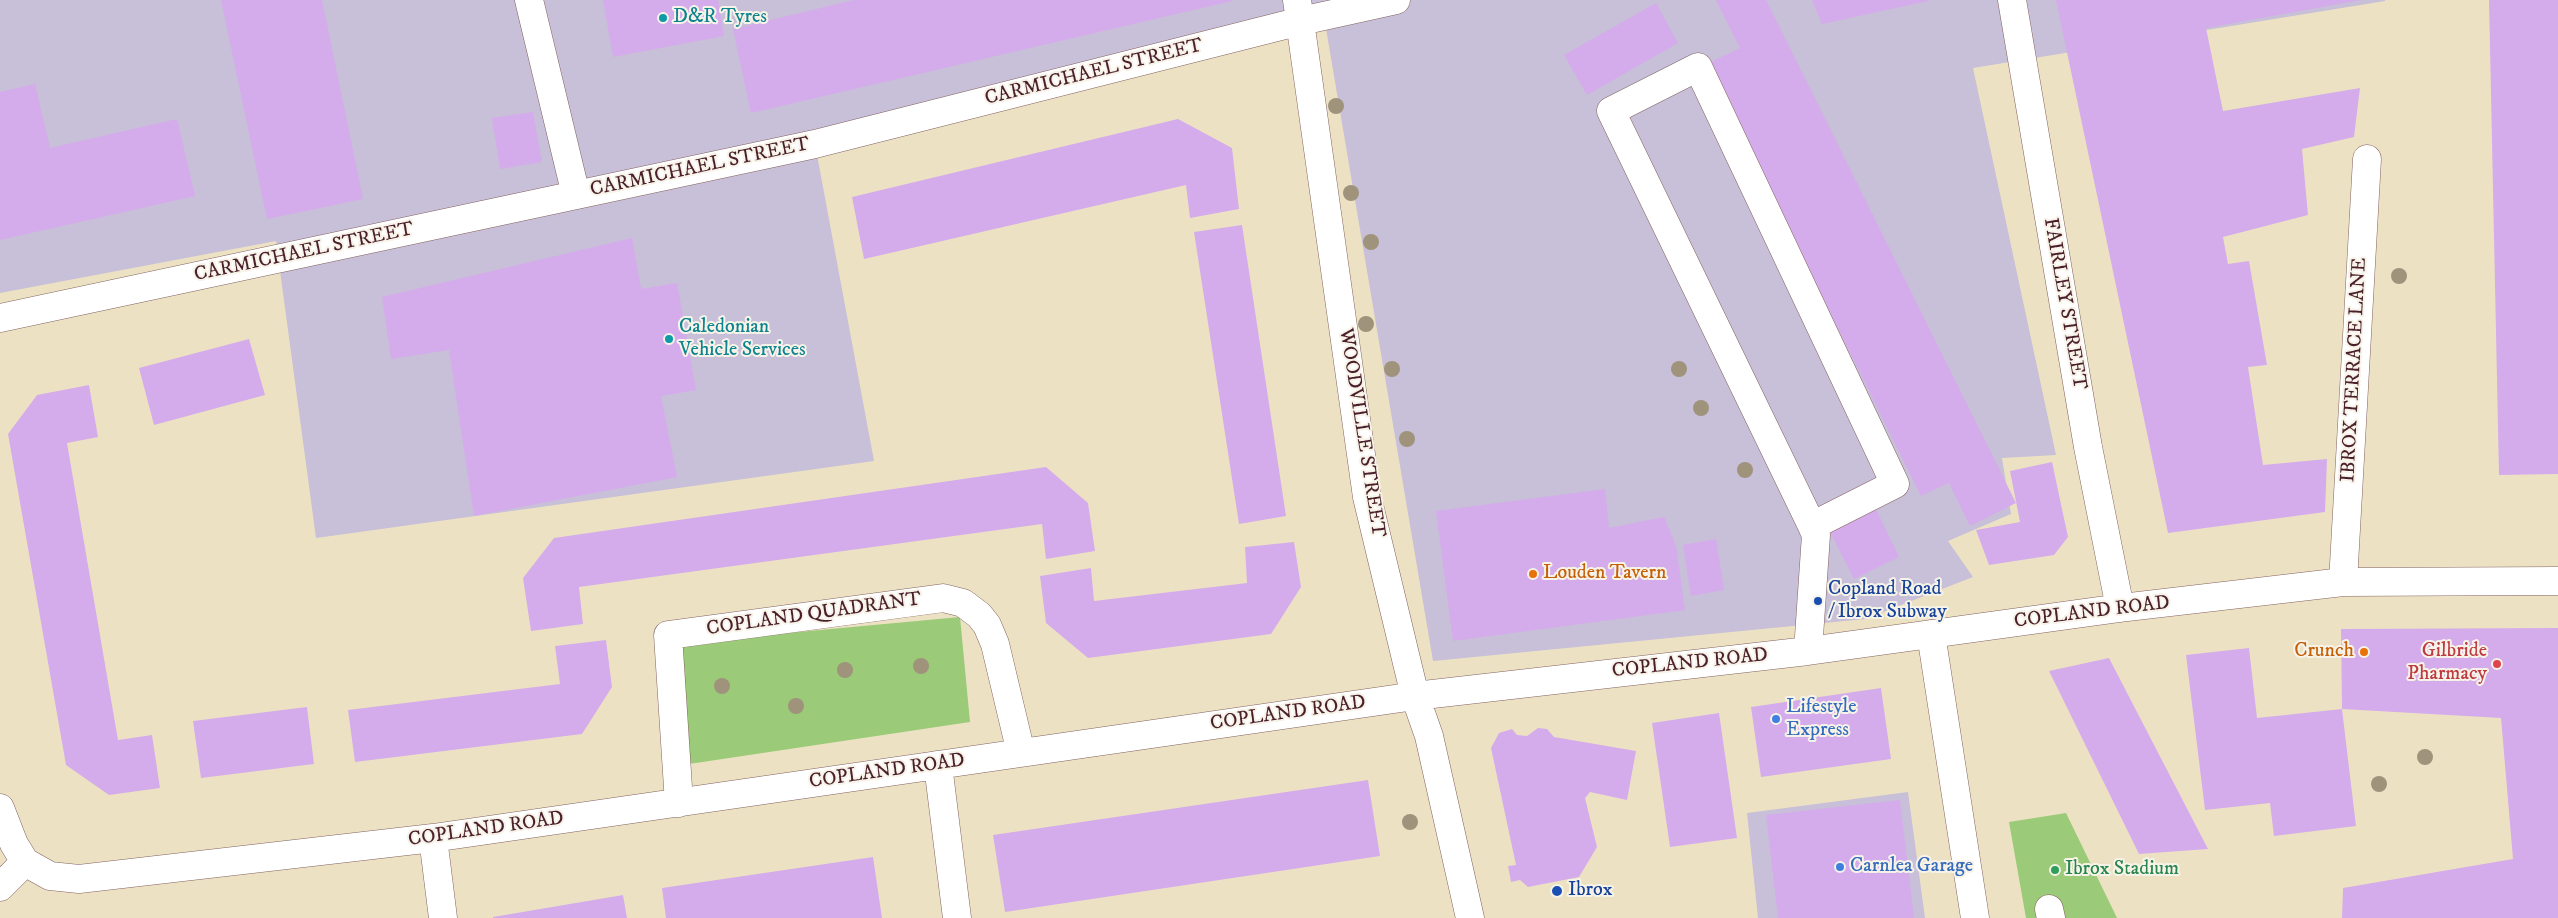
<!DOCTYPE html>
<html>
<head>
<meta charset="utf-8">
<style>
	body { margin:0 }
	canvas { display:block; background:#ece2c3 }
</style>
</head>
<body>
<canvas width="2558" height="918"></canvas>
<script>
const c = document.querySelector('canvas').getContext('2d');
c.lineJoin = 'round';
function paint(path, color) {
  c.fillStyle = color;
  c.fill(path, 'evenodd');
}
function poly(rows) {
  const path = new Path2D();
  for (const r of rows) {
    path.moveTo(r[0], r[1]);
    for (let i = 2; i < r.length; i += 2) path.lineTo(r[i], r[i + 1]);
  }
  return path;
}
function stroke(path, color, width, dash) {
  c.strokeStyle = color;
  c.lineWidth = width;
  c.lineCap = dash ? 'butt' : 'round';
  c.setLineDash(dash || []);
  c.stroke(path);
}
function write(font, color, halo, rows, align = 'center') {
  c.font = font + ' "IM FELL DW Pica",serif';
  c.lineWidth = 4;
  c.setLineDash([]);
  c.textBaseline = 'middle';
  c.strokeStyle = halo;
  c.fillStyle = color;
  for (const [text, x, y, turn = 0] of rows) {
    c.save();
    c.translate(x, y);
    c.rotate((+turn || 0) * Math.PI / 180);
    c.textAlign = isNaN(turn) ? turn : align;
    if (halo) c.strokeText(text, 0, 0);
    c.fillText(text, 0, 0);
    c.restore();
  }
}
paint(poly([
	[0,0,2385,0,2385,1,1973,68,2056,455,2002,458,2011,514,1948,541,1973,577,1865,619,1433,661,1322,5,815,144,874,461,316,538,276,241,0,293],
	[1908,792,1925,918,1758,918,1747,813]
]), '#c8bfd8');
paint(poly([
	[960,617,970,722,689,764,680,643],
	[2066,813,2117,918,2026,918,2009,822]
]), '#9bca78');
paint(poly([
	[221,0,322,0,363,199,267,219],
	[603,0,718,0,724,36,613,57],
	[854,0,1232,0,1232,1,751,113,733,29],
	[1716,0,1766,0,2016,503,1970,526,1949,483,1921,496,1707,64,1740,48],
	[1812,0,1928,0,1928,1,1822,24],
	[2056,0,2361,0,2206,28,2223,111,2360,88,2354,137,2302,149,2308,215,2223,237,2228,264,2249,261,2267,365,2248,367,2263,465,2327,459,2325,512,2168,533],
	[2489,0,2558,0,2558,474,2499,475],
	[1656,3,1678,43,1587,95,1564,55],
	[35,84,50,148,177,119,195,196,0,240,0,92],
	[533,112,542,162,500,169,492,118],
	[1178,119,1232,148,1239,209,1190,218,1186,185,864,259,852,197],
	[1242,225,1286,516,1239,524,1194,232],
	[632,238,641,289,677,283,696,390,661,396,677,477,474,516,449,350,391,359,382,297],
	[249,339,265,395,154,425,139,368],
	[89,385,98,437,67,443,118,740,152,735,160,788,109,795,66,765,8,434,37,395],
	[2052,462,2068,537,2054,555,1989,565,1976,530,2020,522,2010,471],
	[1046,467,1088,503,1095,551,1046,559,1042,524,579,587,583,624,531,631,523,578,554,538],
	[1605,489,1609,528,1664,517,1676,546,1685,610,1453,641,1436,511],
	[1875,507,1899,557,1854,579,1829,530],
	[1716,539,1724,590,1691,596,1683,545],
	[1294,542,1301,587,1271,634,1088,658,1046,623,1040,576,1091,568,1094,601,1247,583,1245,547],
	[2558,628,2558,918,2342,918,2343,888,2513,859,2501,718,2342,709,2341,629],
	[606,640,612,687,582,734,355,762,348,710,560,684,555,646],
	[2249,648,2257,718,2342,709,2356,826,2274,836,2270,803,2205,810,2186,655],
	[2109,658,2208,849,2139,854,2049,671],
	[1881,688,1891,759,1761,777,1751,707],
	[307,707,314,764,201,778,193,721],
	[1719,713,1737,838,1670,847,1652,723],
	[1538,728,1547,729,1554,737,1636,751,1627,800,1590,792,1585,798,1597,847,1579,877,1528,887,1520,880,1511,882,1508,866,1516,865,1491,748,1499,733,1512,729,1517,735,1527,736],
	[1368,780,1380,856,1005,912,993,835],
	[1900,800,1914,918,1778,918,1766,815],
	[873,857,882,918,666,918,662,888],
	[623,895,627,918,493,918,493,917]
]), '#d5aceb');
const minor = poly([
	[529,0,576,195],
	[1297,0,1367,497,1415,696,1429,736,1470,918],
	[2012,0,2088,447,2120,608],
	[0,318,815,144,1301,21,1396,0],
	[2343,582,2367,159],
	[1931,634,1975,918],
	[1808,651,1816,535,1812,526,1611,111,1698,67,1895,484,1812,526],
	[938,765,957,918],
	[679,803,668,635,943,598,963,603,979,615,987,625,995,644,1021,753],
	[0,808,14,844,25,862,50,876,79,879,433,838,1415,696,1808,651,2120,608,2343,582,2558,581],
	[433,838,443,918],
	[0,887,25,862],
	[2049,909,2051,918]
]);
stroke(minor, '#836360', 29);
stroke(minor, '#fff', 28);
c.fillStyle = '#a0937c';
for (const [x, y] of [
	[1336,106],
	[1351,193],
	[1371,242],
	[2399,276],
	[1366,324],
	[1392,369],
	[1679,369],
	[1701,408],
	[1407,439],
	[1745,470],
	[921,666],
	[845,670],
	[722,686],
	[796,706],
	[2425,757],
	[2379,784],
	[1410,822]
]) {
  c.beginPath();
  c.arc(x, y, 8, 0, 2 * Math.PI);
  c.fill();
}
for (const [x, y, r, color] of [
	[663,18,5,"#0f9aa8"],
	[669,339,5,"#0f9aa8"],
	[1533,574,5,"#e8710a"],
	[1818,601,5,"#1a4fb4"],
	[2364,652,5,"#e8710a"],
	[2497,664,5,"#e0444e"],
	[1776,719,5,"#3f7fe0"],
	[1840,867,5,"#3f7fe0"],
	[2055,870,5,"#2e9e5b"],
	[1557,891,6,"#1a4fb4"]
]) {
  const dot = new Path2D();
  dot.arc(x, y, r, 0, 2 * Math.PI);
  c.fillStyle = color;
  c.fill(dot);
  stroke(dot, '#f7f3e8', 2);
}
write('20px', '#0d838f', '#f7f3e8', [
	["D&R Tyres",673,18],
	["Caledonian",679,328],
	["Vehicle Services",679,351]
], 'left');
write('20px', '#4a1f2b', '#f7f3e8', [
	["CARMICHAEL STREET",1094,73,-14],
	["CARMICHAEL STREET",700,168,-12],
	["CARMICHAEL STREET",304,253,-12],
	["FAIRLEY STREET",2064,304,80],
	["IBROX TERRACE LANE",2355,370,-87],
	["WOODVILLE STREET",1361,433,81],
	["COPLAND ROAD",2092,613,-7],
	["COPLAND QUADRANT",814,615,-8],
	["COPLAND ROAD",1690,664,-6],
	["COPLAND ROAD",1288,714,-8],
	["COPLAND ROAD",887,772,-8],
	["COPLAND ROAD",486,830,-8]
]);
write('20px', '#c56008', '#f7f3e8', [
	["Louden Tavern",1543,574],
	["Crunch",2354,652,"right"]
], 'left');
write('20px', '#164399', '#f7f3e8', [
	["Copland Road",1828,590],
	["/ Ibrox Subway",1828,613],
	["Ibrox",1568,891]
], 'left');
write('20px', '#be3a42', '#f7f3e8', [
	["Gilbride",2487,652],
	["Pharmacy",2487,675]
], 'right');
write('20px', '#366cbe', '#f7f3e8', [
	["Lifestyle",1786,708],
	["Express",1786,731],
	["Carnlea Garage",1850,867]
], 'left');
write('20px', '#27864d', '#f7f3e8', [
	["Ibrox Stadium",2065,870]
], 'left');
</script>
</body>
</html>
